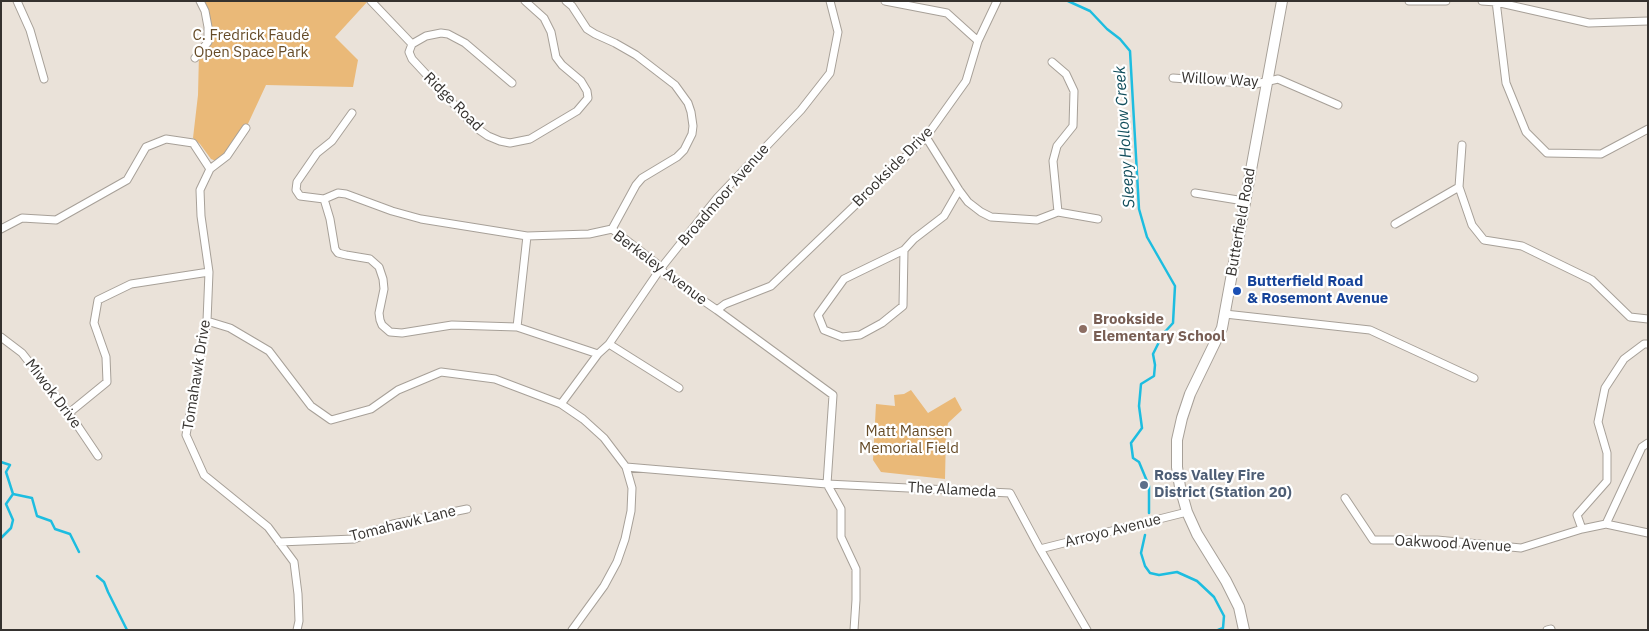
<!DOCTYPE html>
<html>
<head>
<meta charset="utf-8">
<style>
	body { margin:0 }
	#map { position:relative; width:1649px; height:631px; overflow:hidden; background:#eae2d9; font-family:"IBM Plex Sans",sans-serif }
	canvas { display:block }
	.frame { position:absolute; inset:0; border:2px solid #35322f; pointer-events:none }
</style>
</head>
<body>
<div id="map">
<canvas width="1649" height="631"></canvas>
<div class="frame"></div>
</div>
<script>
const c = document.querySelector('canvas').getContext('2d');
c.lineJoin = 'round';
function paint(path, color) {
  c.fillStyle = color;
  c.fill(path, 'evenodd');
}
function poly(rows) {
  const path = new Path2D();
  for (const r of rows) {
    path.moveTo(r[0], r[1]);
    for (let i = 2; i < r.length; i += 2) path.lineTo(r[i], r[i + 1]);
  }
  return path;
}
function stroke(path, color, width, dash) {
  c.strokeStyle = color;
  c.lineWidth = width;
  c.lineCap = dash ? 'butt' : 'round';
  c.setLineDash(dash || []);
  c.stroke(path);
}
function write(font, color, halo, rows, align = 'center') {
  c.font = font + ' "IBM Plex Sans",sans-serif';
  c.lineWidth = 4.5;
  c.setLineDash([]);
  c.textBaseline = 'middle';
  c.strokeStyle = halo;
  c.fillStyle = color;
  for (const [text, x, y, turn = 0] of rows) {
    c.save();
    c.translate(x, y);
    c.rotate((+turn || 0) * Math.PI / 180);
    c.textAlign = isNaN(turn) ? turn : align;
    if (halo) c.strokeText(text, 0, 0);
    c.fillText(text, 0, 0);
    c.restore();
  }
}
paint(poly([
	[200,1,368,1,335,37,358,60,353,87,266,85,246,128,235,146,216,161,211,159,200,144,193,138,198,95,199,53,207,40],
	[911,390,928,413,955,397,962,410,948,423,946,433,945,479,881,472,873,460,876,404,895,406,894,395,904,394]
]), '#eab978');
stroke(poly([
	[1068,1,1090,11,1107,29,1120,39,1130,51,1139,209,1147,237,1175,286,1173,323,1163,334,1153,354,1155,365,1154,376,1141,384,1139,406,1142,428,1131,443,1133,458,1139,462,1149,486,1149,513],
	[1,462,10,465,6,472,13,494,6,504,13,520,11,528,1,538],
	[13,494,32,498,37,516,51,521,55,529,70,534,79,552],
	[1145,535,1141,553,1145,566,1150,573,1159,575,1177,572,1197,581,1214,597,1224,616,1223,628,1218,630],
	[97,576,104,582,108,592,127,630]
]), '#1dbde0', 2.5);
const street = poly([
	[17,1,30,30,44,79],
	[371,1,412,44],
	[566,1,572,6,587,29,595,34,615,43,636,55,675,85,688,103,691,112,693,126,692,134,684,150,677,157,642,178,636,185,612,229],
	[885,1,947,13,978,41],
	[1409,1,1446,1],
	[1482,1,1496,2,1589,23,1648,21],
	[1496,1,1506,83,1526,132,1547,153,1601,154,1648,129],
	[195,58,208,42,208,27,205,11,200,1],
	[1052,62,1066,74,1074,91,1073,126,1057,146,1053,161,1058,212],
	[1173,78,1256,84,1278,79,1338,105],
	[512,83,465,43,448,34,441,33,426,36,412,44,409,52,412,59,475,127,488,136,500,141,510,143,530,139,577,111,588,98,587,91,581,81,562,65,556,57,551,32,544,18,525,1],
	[352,113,332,141,317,153,297,182,296,190,300,196,324,199,338,193,346,194,392,211,421,219,527,236,589,234,612,229,656,263,666,275,717,310,833,395,827,484,841,509,841,537,856,569,856,600,854,630],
	[926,137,959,190,968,202,981,212,991,217,1037,220,1058,212,1098,219],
	[1462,145,1459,187,1472,225,1484,240,1522,246,1592,280,1630,317,1648,319],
	[210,169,200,190,201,216,209,272,207,321,186,435,204,475,268,527,294,562,298,594,299,621,297,630],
	[210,169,227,156,246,128],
	[1195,193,1244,201],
	[324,199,330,219,335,249,338,253,346,255,370,259,379,267,383,279,384,289,379,313,380,320,382,325,390,332,402,333,452,325,517,327,598,354],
	[1395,224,1459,187],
	[1,229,22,218,56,220,127,180,146,147,166,139,193,143,210,169],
	[904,250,903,306,882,323,860,335,842,337,824,330,818,315,844,279,904,250],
	[904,250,914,239,944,216,959,190],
	[717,310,725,304,771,286,926,137,966,81,978,41,997,1],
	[1225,314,1370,330,1474,378],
	[207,321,230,328,269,351,311,406,331,420,371,409,398,390,441,372,495,379,561,404,583,419,604,438,626,467,632,488,631,511,625,539,617,562,604,586,572,630],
	[517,327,527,236],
	[1,337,22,353,69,413,98,456],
	[609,344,679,388],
	[561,404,598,354,609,344,661,268,717,198,801,110,830,73,838,32,830,1],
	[69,413,107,382,106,357,94,323,98,300,131,284,209,272],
	[626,467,827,484,1010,493,1040,549,1087,630],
	[1345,498,1373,540,1437,540,1521,548,1582,529,1606,524,1642,447,1648,443],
	[1606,524,1648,533],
	[1582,529,1577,515,1607,481,1607,453,1598,422,1605,388,1624,359,1644,344,1648,344],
	[279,542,354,539,393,524,467,509],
	[1040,549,1187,512],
	[1547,630,1551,629]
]);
const secondary = poly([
	[1244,630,1239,607,1226,581,1197,534,1187,512,1180,487,1177,467,1177,440,1182,418,1190,394,1222,328,1282,1]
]);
stroke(street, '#a7a098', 9);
stroke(secondary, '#a7a098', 12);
stroke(street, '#fff', 7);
stroke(secondary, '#fff', 10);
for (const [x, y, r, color] of [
	[1237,291,5,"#1a4fb4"],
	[1083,329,5,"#8d6e63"],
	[1144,485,5,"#5c6f8a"]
]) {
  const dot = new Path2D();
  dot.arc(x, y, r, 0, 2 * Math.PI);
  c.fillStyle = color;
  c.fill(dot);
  stroke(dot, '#fff', 2);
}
write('15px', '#664b27', '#fff', [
	["C. Fredrick Faudé",251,36],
	["Open Space Park",251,53],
	["Matt Mansen",909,432],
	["Memorial Field",909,449]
]);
write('15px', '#35322f', '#fff', [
	["Willow Way",1220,80,3],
	["Ridge Road",453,102,45],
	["Brookside Drive",893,167,-45],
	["Broadmoor Avenue",724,195,-49],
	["Butterfield Road",1241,222,-80],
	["Berkeley Avenue",660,268,37],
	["Tomahawk Drive",197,375,-81],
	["Miwok Drive",53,394,53],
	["The Alameda",952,490,3],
	["Tomahawk Lane",403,524,-14],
	["Arroyo Avenue",1113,531,-14],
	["Oakwood Avenue",1453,544,3]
]);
write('bold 15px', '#164399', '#fff', [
	["Butterfield Road",1247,282],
	["& Rosemont Avenue",1247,299]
], 'left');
write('bold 15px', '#785e54', '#fff', [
	["Brookside",1093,320],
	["Elementary School",1093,337]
], 'left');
write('bold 15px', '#4e5e75', '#fff', [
	["Ross Valley Fire",1154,476],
	["District (Station 20)",1154,493]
], 'left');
write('italic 16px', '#114e5c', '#fff', [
	["Sleepy Hollow Creek",1125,137,-94]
]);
</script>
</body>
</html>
